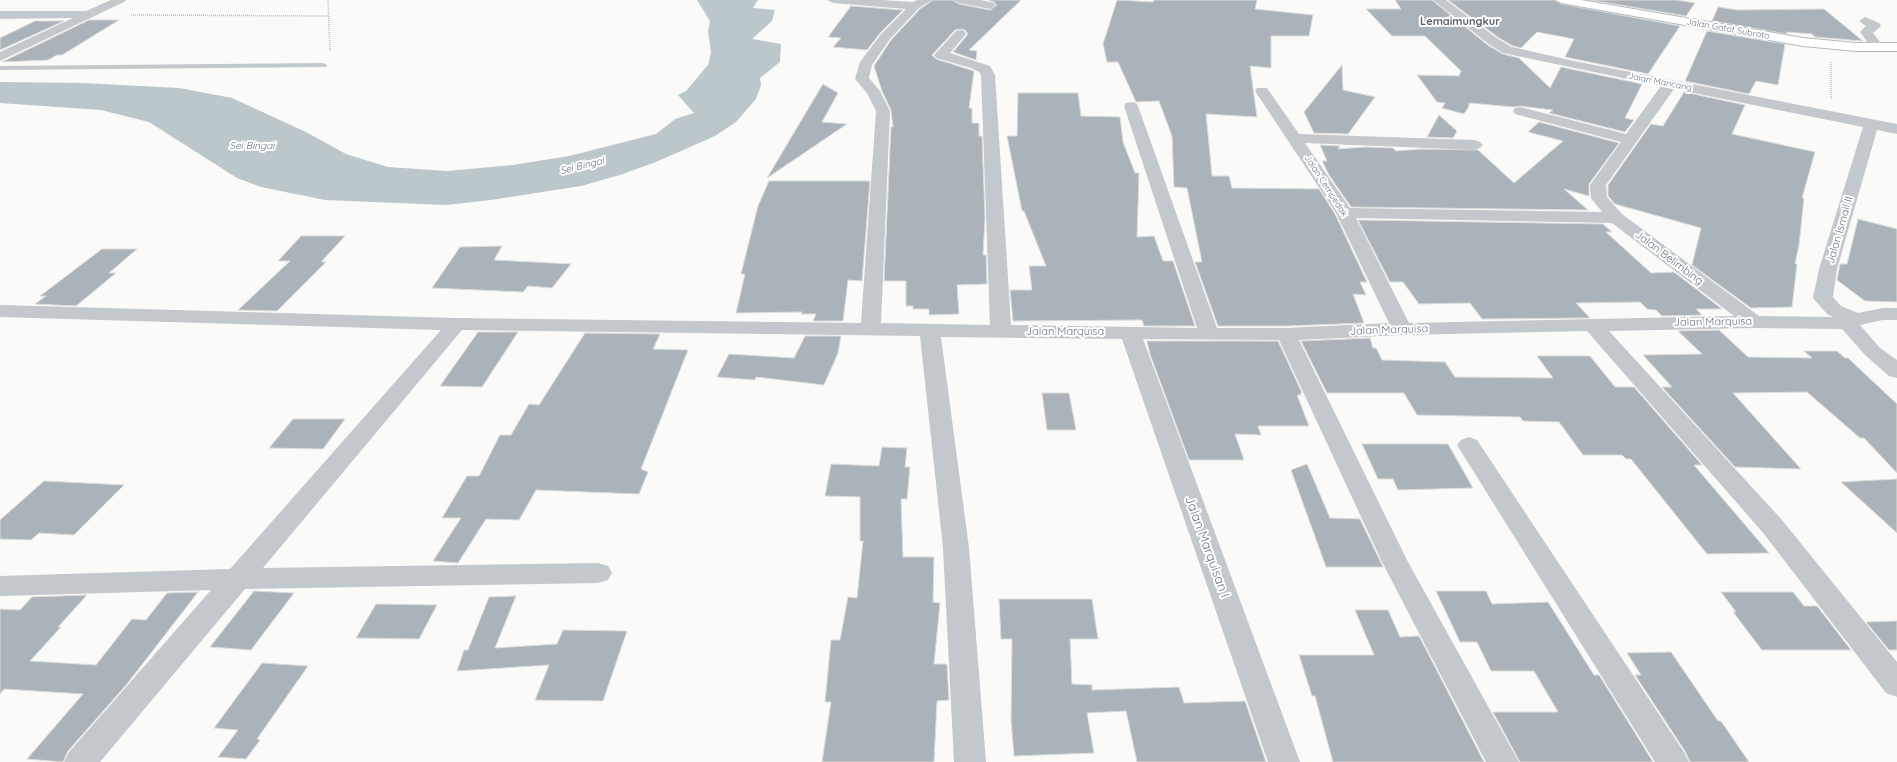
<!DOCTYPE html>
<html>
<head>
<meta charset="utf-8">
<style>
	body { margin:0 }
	canvas { display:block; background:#fafaf8 }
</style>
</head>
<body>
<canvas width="1897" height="762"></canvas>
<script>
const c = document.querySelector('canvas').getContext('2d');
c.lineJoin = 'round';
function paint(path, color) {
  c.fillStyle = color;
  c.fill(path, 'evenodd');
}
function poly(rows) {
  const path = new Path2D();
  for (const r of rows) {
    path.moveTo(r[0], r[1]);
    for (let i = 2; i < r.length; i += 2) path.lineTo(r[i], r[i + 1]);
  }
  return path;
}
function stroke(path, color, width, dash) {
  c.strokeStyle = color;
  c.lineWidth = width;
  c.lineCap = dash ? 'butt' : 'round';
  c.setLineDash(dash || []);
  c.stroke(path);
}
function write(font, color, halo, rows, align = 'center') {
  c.font = font + ' Quicksand,sans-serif';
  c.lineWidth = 4;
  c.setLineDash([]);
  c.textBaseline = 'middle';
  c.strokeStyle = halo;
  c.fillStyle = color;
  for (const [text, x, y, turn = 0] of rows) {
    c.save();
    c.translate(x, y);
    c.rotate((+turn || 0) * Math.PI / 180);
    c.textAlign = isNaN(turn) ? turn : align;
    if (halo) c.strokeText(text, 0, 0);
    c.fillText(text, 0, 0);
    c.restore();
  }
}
paint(poly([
	[697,0,758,0,753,8,775,10,772,21,752,39,781,44,780,62,760,78,761,85,756,99,736,122,715,136,656,162,620,175,581,186,491,200,446,205,325,200,261,187,237,178,149,122,101,110,0,103,0,82,83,83,179,88,232,98,306,132,346,154,388,167,447,171,513,165,569,156,656,134,675,119,694,113,678,95,686,91,708,65,711,53,708,31,710,21]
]), '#bbc7cb');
const building = poly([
	[933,0,952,0,959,4,990,10,997,5,994,2,988,0,1021,0,969,50,977,51,976,60,953,52,968,34,965,30,960,29,955,30,932,55,936,59,974,71,969,108,972,108,972,123,979,123,979,136,982,136,985,218,983,255,986,255,987,284,957,285,959,314,929,315,929,309,913,309,913,306,906,306,906,281,884,281,891,127,893,127,891,110,882,91,874,66,891,40,920,9,933,0],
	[1117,0,1153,2,1154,0,1257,0,1255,9,1313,15,1309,36,1271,36,1271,68,1250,66,1257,117,1206,114,1212,176,1229,176,1232,188,1319,189,1335,214,1367,282,1360,282,1366,295,1353,294,1364,323,1286,326,1218,326,1195,262,1202,262,1187,188,1174,187,1172,136,1159,101,1136,102,1118,62,1107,62,1103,44,1117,0],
	[1395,0,1432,0,1489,46,1503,54,1519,58,1550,88,1561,67,1642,84,1625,118,1634,120,1625,132,1549,113,1553,110,1520,106,1514,107,1469,103,1469,106,1464,114,1442,108,1445,103,1437,102,1417,75,1459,76,1461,71,1425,36,1392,36,1366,9,1401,9,1395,0],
	[1448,0,1554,0,1561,4,1680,26,1648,74,1565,57,1574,39,1537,32,1521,48,1513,46,1499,38,1448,0],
	[1590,0,1677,0,1695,3,1686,16,1590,0],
	[851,6,903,10,881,32,867,50,833,47,841,38,828,37,851,6],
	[1718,7,1738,10,1824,9,1863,41,1815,37,1812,34,1787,32,1787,34,1712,21,1718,7],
	[89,20,119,20,62,55,57,55,48,60,2,62,89,20],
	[35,21,64,21,0,50,0,38,35,21],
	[1707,31,1785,44,1778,85,1756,81,1749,94,1685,81,1707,31],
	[1342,65,1343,90,1375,97,1348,134,1314,133,1304,112,1342,65],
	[823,84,838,93,822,122,847,124,767,178,823,84],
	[1684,92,1745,105,1732,134,1815,152,1802,198,1804,198,1799,245,1795,264,1797,264,1792,307,1751,308,1692,265,1701,228,1615,204,1608,196,1608,185,1651,124,1663,126,1684,92],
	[1018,93,1078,93,1081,116,1120,117,1123,142,1135,173,1139,173,1137,237,1154,236,1163,261,1173,261,1195,326,1144,326,1142,320,1013,321,1010,290,1032,290,1029,266,1046,266,1024,211,1022,211,1007,136,1017,136,1018,93],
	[1439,115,1457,131,1453,138,1427,137,1439,115],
	[1539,122,1619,143,1589,184,1589,196,1564,189,1588,210,1351,207,1329,175,1322,161,1327,161,1320,145,1340,146,1338,149,1365,147,1393,148,1396,151,1421,149,1478,150,1514,183,1563,141,1528,132,1539,122],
	[769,181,870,181,862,281,848,280,843,321,813,321,816,314,801,314,802,312,736,313,745,274,741,274,758,206,769,181],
	[1858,219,1897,229,1897,302,1865,301,1837,280,1840,264,1847,264,1858,219],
	[1358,220,1603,224,1612,232,1606,232,1651,273,1674,272,1722,309,1696,309,1702,315,1662,316,1656,310,1647,309,1640,302,1576,303,1590,318,1482,319,1470,303,1419,304,1403,282,1390,282,1358,220],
	[301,236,345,236,321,262,326,262,277,311,238,310,290,261,278,261,301,236],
	[502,246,494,260,571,264,552,288,528,286,523,292,432,288,460,247,502,246],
	[102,249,137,249,109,273,116,273,76,306,35,304,46,296,40,296,102,249],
	[1719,330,1748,357,1812,358,1804,351,1837,351,1845,358,1848,358,1897,404,1897,473,1864,438,1860,438,1807,392,1733,393,1801,469,1735,467,1662,387,1672,387,1643,355,1702,354,1678,331,1719,330],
	[478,332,518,332,482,387,440,386,478,332],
	[585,333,660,334,653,349,688,350,641,469,648,472,639,494,536,490,519,520,486,519,458,563,433,561,461,518,442,518,467,476,479,476,500,435,511,435,529,404,539,405,585,333],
	[805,336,841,336,838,353,824,385,756,377,755,380,717,377,729,354,794,358,805,336],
	[1370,338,1373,348,1376,348,1382,360,1445,362,1455,377,1553,378,1537,356,1590,356,1615,387,1634,387,1702,465,1694,465,1769,553,1707,554,1631,459,1626,459,1622,455,1583,455,1559,422,1523,421,1520,417,1417,415,1404,393,1327,393,1301,341,1370,338],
	[1147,341,1278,341,1302,393,1300,393,1301,395,1297,395,1309,426,1258,426,1261,435,1235,434,1244,460,1189,460,1150,354,1147,341],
	[1042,393,1069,393,1076,430,1047,430,1042,393],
	[293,419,345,419,323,449,269,448,293,419],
	[1362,444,1448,444,1473,488,1398,490,1393,479,1378,479,1362,444],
	[882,447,907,448,905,467,910,467,907,499,901,499,903,557,934,557,933,602,940,603,934,664,947,664,949,700,937,701,934,762,822,762,831,702,825,702,831,640,840,640,848,597,857,598,863,541,860,541,860,497,825,496,831,464,879,466,882,447],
	[1307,464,1330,518,1360,519,1383,567,1326,567,1291,470,1307,464],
	[1897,479,1897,533,1841,482,1897,479],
	[44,481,124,485,74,535,39,533,31,540,0,539,0,520,44,481],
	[254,591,294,593,251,650,210,647,254,591],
	[1436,591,1486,591,1492,604,1548,602,1594,675,1599,675,1653,762,1520,762,1493,712,1558,712,1534,671,1491,671,1477,642,1460,642,1436,591],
	[198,592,127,684,68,751,63,762,27,759,83,694,4,689,0,694,0,609,20,610,32,597,87,595,58,627,61,627,30,661,96,665,132,619,146,620,167,593,198,592],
	[1721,592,1793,592,1804,606,1817,606,1851,650,1762,650,1733,612,1736,612,1721,592],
	[516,596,495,648,557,644,563,630,627,631,603,701,535,700,549,665,457,671,464,650,468,650,489,597,516,596],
	[999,599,1092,599,1098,639,1070,639,1072,684,1092,685,1092,690,1179,687,1184,703,1245,701,1266,762,1137,762,1126,711,1087,713,1094,753,1014,756,1011,720,1012,639,1001,639,999,599],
	[376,604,437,605,419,639,356,638,376,604],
	[1355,610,1388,610,1400,637,1419,636,1484,762,1333,762,1315,696,1312,696,1299,655,1374,655,1355,610],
	[1897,621,1897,650,1889,650,1866,622,1897,621],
	[1671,652,1718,721,1721,721,1749,762,1690,762,1685,751,1635,675,1641,675,1627,653,1671,652],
	[262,663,308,666,257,739,260,740,246,759,218,757,238,730,214,728,262,663]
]);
paint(building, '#aab3b9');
stroke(building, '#dcdcda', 1);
const secondary = poly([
	[1555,0,1581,0,1803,38,1856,43,1897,43,1897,51,1856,51,1803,46,1561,3,1555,0]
]);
stroke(secondary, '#b3babf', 2);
stroke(poly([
	[328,0,330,51],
	[131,15,328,16],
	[1831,62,1831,99]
]), '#bbbfc2', 1.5, [1, 1]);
paint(poly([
	[323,63,327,65,326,67,0,70,0,66,323,63]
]), '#c3c8cc');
paint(poly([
	[111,0,126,0,124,2,0,61,0,52,73,18,0,19,0,11,86,11,111,0],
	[827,0,881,0,913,2,917,0,932,0,919,8,890,39,872,65,869,78,880,91,890,111,881,323,990,325,981,75,979,72,971,68,936,58,934,55,956,31,960,30,964,31,966,34,950,53,990,66,995,75,1011,325,1197,328,1124,106,1126,103,1131,102,1136,103,1138,106,1217,328,1286,328,1389,323,1336,213,1255,91,1257,88,1267,88,1299,134,1475,140,1480,142,1483,145,1480,148,1475,150,1305,143,1350,208,1602,212,1591,198,1590,185,1621,142,1515,114,1513,111,1515,108,1520,107,1626,134,1661,86,1503,53,1490,45,1433,0,1446,0,1498,39,1512,47,1574,61,1897,124,1897,134,1877,130,1837,269,1833,297,1841,306,1858,313,1883,308,1897,308,1897,320,1883,320,1860,325,1880,348,1897,360,1897,378,1889,376,1866,356,1842,329,1754,328,1609,331,1782,520,1897,662,1897,697,1886,693,1764,534,1587,331,1402,335,1299,340,1408,562,1519,762,1486,762,1382,562,1279,340,1143,339,1300,762,1268,762,1122,339,941,337,969,548,986,762,954,762,943,548,920,336,462,330,263,568,598,563,608,566,612,573,608,580,598,583,245,589,100,762,64,762,69,752,211,590,0,596,0,576,230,569,441,330,0,317,0,305,455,318,861,323,876,111,867,93,855,79,860,62,882,33,906,9,833,3,827,0],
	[1674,89,1863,127,1819,269,1813,298,1827,314,1833,317,1759,316,1622,214,1607,197,1606,185,1674,89],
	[1356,218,1612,223,1734,316,1409,323,1356,218],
	[953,0,981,0,994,3,996,5,990,9,959,3,953,0],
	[1865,17,1879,23,1881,26,1873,33,1884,47,1883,50,1873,50,1860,32,1866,26,1859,21,1865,17],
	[1469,437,1477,440,1684,752,1689,762,1655,762,1457,445,1461,440,1469,437]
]), '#c3c8cc');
paint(secondary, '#fff');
write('9px', '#657683', '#fff', [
	["Jalan Gatot Subroto",1728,29,10],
	["Jalan Mancang",1660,82,11],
	["Jalan Cempedak",1326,186,57]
]);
write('italic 10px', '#60757c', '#fff', [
	["Sei Bingai",252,146],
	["Sei Bingai",582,166,-14]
]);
write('bold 11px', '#57646e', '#fff', [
	["Lemaimungkur",1460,22]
]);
write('11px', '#657683', '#fff', [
	["Jalan Ismail II",1840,230,-74],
	["Jalan Belimbing",1669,258,37],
	["Jalan Marquisa",1713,322,-1],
	["Jalan Marquisa",1389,330,-2],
	["Jalan Marquisa",1065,332]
]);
write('13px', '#657683', '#fff', [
	["Jalan Marquisan I",1207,547,70]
]);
</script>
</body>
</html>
